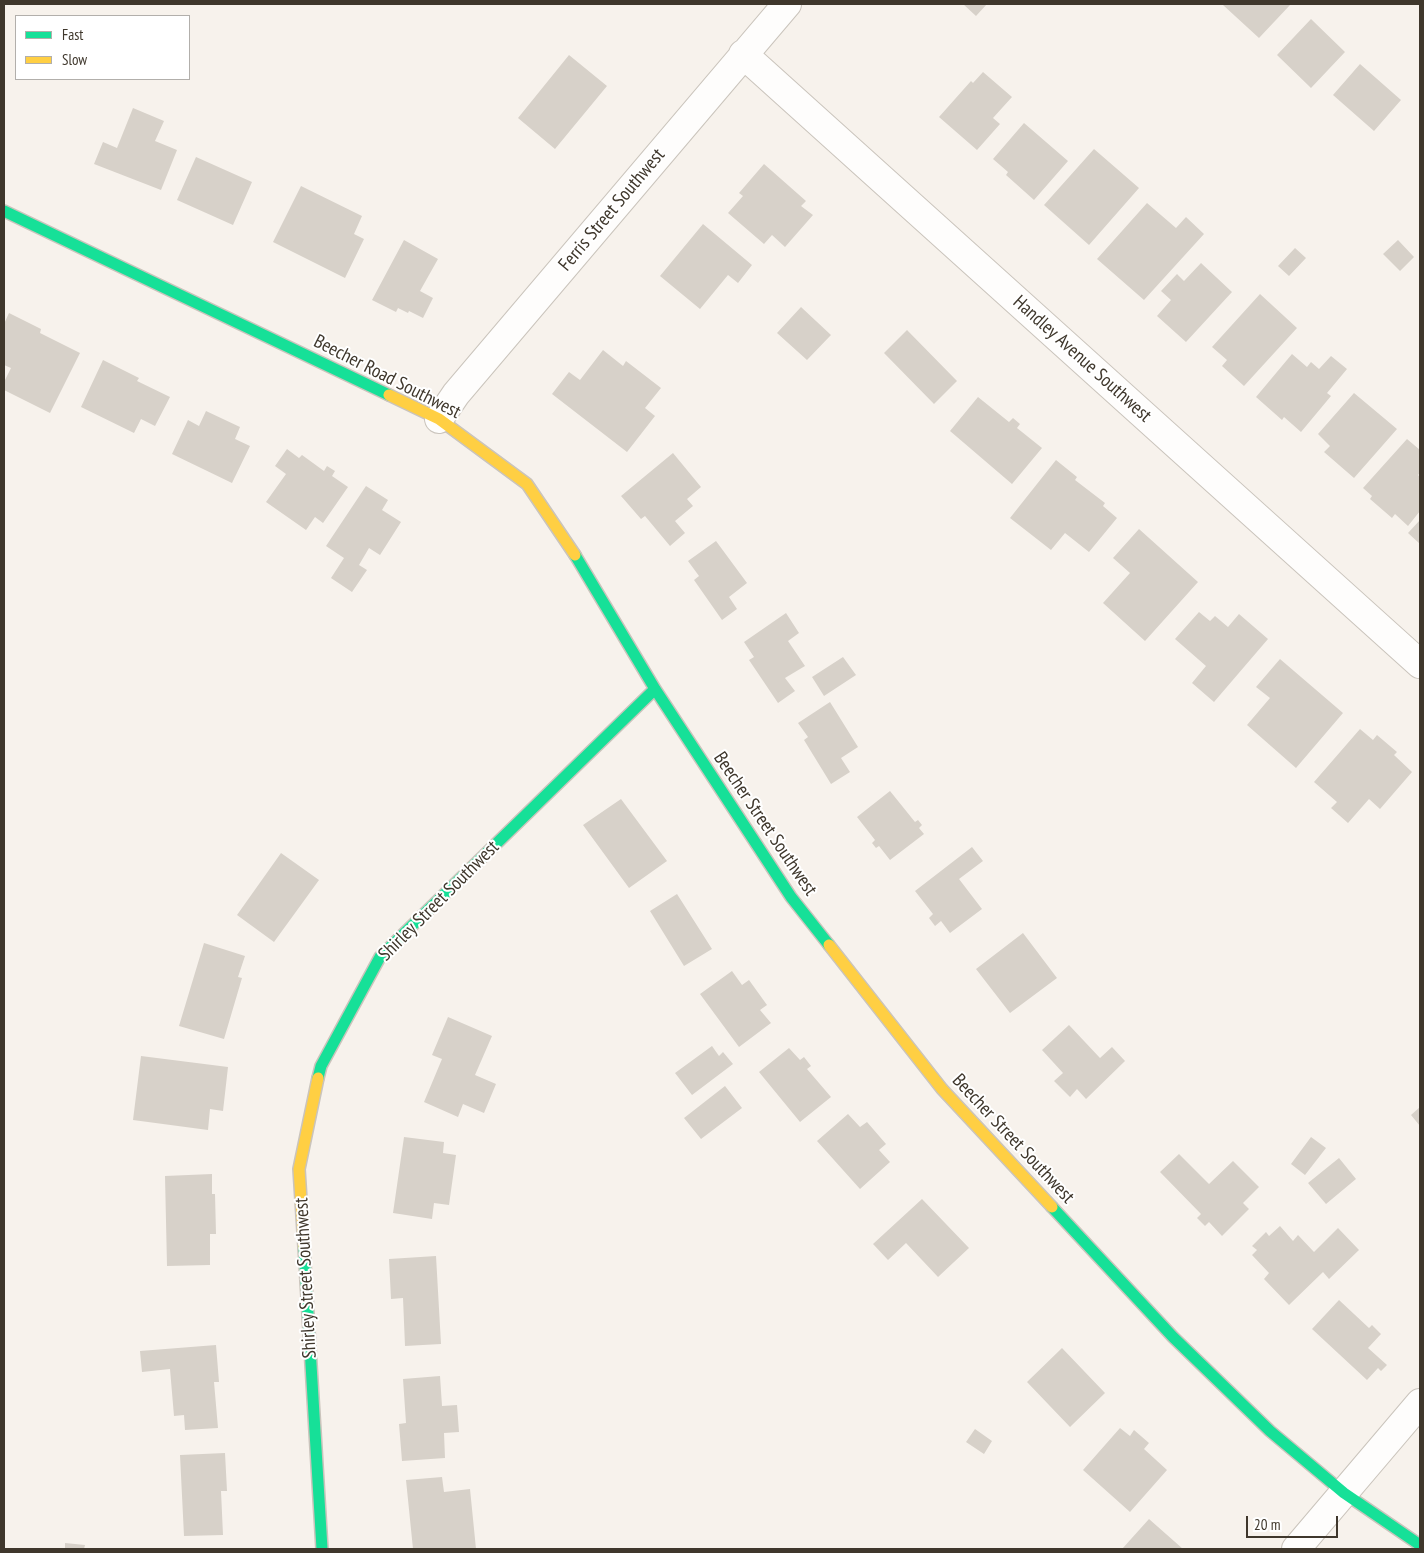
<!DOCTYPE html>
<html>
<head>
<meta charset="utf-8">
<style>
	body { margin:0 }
	#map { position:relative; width:1424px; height:1553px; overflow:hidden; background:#f7f2ec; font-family:"PT Sans Narrow",sans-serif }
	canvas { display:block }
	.frame { position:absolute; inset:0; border:5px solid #3f372c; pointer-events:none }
	.legend { position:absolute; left:15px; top:15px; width:175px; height:65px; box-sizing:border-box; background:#fff; border:1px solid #b2afab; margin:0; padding:6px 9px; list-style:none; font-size:15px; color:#3f372c }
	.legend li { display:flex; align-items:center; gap:10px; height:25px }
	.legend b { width:25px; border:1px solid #b2afab }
	.scale { position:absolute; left:1246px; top:1516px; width:92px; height:22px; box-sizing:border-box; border:2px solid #3f372c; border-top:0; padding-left:6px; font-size:15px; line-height:18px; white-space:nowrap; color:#3f372c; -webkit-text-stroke:4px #fff; paint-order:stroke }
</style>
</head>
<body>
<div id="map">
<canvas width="1424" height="1553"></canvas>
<div class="frame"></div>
<ul class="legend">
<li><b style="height:6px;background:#16e098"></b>Fast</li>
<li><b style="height:6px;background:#ffcf43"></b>Slow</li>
</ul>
<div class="scale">20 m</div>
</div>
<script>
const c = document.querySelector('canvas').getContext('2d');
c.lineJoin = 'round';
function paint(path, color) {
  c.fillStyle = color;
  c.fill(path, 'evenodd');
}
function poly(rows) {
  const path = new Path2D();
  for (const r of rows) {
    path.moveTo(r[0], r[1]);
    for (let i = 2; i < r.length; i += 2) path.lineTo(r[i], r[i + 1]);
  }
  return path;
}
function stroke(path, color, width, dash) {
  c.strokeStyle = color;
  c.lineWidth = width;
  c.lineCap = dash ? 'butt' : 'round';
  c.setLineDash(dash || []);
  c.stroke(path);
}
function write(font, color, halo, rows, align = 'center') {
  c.font = font + ' "PT Sans Narrow",sans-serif';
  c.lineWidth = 4;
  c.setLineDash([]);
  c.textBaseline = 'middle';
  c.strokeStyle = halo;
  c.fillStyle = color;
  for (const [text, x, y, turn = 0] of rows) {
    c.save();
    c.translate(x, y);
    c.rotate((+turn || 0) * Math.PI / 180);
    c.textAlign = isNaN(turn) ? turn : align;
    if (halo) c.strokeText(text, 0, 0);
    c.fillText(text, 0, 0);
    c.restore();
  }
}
paint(poly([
	[963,4,987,4,976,16],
	[1224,4,1291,4,1259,38,1223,5],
	[1311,19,1345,52,1311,88,1277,55],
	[569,55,607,86,555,149,518,118],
	[1360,64,1401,100,1374,131,1333,95],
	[983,72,1012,97,993,118,1000,124,977,150,939,117,971,81,973,83],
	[133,108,164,121,155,141,177,150,161,190,94,164,103,142,117,148],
	[1024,123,1068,161,1034,200,1006,175,1008,172,993,159],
	[1094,149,1139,188,1089,245,1044,205],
	[196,157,252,182,233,225,177,200],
	[764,164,806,201,801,206,813,215,785,247,772,235,764,244,728,213,743,196,739,193],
	[301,186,362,216,354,234,364,239,345,278,273,242],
	[1147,203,1176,228,1186,217,1204,234,1144,300,1097,259],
	[703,224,752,265,738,283,728,275,700,309,660,276],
	[404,240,438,259,420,291,433,298,423,318,409,311,408,313,398,308,396,312,372,300],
	[1398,240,1414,257,1400,271,1383,254],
	[1295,248,1306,258,1289,276,1278,266],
	[1201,263,1232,292,1186,342,1157,316,1171,300,1161,291,1177,274,1184,281],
	[1260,294,1297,328,1244,386,1222,366,1227,360,1212,347],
	[801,307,831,335,807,360,777,333],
	[9,313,41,329,40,333,80,353,50,413,4,390,4,382,11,368,4,365,4,324],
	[907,330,957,381,934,404,884,353],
	[603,350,623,366,626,361,661,388,645,408,655,416,627,452,552,394,569,372,580,380],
	[1292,354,1307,367,1311,362,1319,369,1331,356,1347,369,1327,393,1331,396,1301,432,1284,417,1282,420,1256,397],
	[103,360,139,378,137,381,170,397,155,426,141,419,134,433,81,407],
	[1354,393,1397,429,1354,478,1324,452,1330,446,1318,434],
	[978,397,1009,422,1013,418,1020,424,1017,428,1042,448,1012,484,950,431],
	[206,411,240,427,235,439,250,446,232,483,172,454,188,420,199,426],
	[1407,439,1420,450,1420,473,1418,475,1420,477,1420,511,1408,526,1395,514,1392,518,1370,499,1372,496,1363,488],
	[287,449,299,458,302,455,324,471,327,466,335,471,332,476,348,487,323,523,315,517,306,530,266,502,286,474,275,466],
	[673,453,701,487,687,499,693,506,675,521,685,533,670,546,645,516,641,519,621,496],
	[1056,460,1077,477,1075,480,1105,503,1103,506,1117,518,1089,552,1065,533,1051,550,1010,518],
	[366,486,388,500,382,510,401,522,380,555,369,548,359,565,367,570,352,592,331,578,344,558,326,546],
	[1420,520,1420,544,1408,533],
	[1139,529,1198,582,1145,641,1103,603,1130,573,1113,558],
	[716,541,747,583,729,597,737,609,722,620,694,580,699,576,688,561],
	[1199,612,1210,621,1215,616,1228,627,1239,614,1268,639,1214,702,1192,683,1206,666,1175,639],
	[786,613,799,633,788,641,805,666,785,678,795,691,778,703,749,660,754,657,744,642],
	[843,657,856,675,824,696,812,677],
	[1280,659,1343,713,1296,768,1247,725,1270,698,1256,687],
	[830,702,858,747,841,758,850,772,831,784,804,740,808,737,798,723],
	[1360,729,1373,740,1377,735,1397,752,1394,755,1412,772,1380,809,1369,799,1348,823,1331,808,1337,802,1314,782],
	[890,791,915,822,918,820,922,825,919,828,924,834,890,860,879,846,876,848,872,843,875,840,857,817],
	[621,799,667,861,629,888,583,825],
	[972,847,983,861,959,879,982,909,950,933,941,921,935,926,929,918,933,914,915,891],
	[281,853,319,880,274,942,237,915],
	[677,894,712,949,684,966,650,911],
	[1023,933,1057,978,1010,1013,976,969],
	[204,943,245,956,238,977,242,978,224,1039,179,1026],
	[732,971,742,985,749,980,767,1005,760,1010,771,1023,739,1047,700,994],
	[448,1017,492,1036,475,1075,496,1084,484,1113,463,1104,458,1117,424,1102,442,1059,432,1055],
	[1069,1025,1100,1058,1112,1047,1125,1061,1086,1099,1077,1089,1070,1097,1054,1081,1063,1073,1042,1050],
	[712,1046,719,1056,723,1052,733,1064,692,1095,675,1073],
	[789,1048,800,1060,804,1057,811,1066,807,1069,831,1097,800,1122,759,1072],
	[141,1056,228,1067,223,1111,210,1109,208,1130,133,1120],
	[725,1086,742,1108,701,1139,684,1118],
	[1420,1107,1420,1126,1411,1115],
	[848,1114,860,1127,867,1122,886,1144,879,1150,890,1162,860,1189,817,1141],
	[404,1137,444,1142,443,1153,456,1155,449,1205,434,1203,432,1219,393,1213],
	[1311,1137,1326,1148,1305,1175,1291,1164],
	[1179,1154,1209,1184,1233,1161,1259,1187,1243,1203,1249,1209,1222,1236,1209,1222,1205,1226,1197,1218,1201,1214,1160,1172],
	[1339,1158,1356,1179,1326,1204,1308,1183],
	[212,1174,212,1194,215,1194,216,1234,210,1234,210,1265,167,1266,165,1176],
	[922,1199,969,1248,938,1277,906,1243,888,1260,873,1244],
	[1280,1226,1293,1241,1298,1235,1314,1252,1338,1228,1359,1250,1329,1279,1323,1272,1289,1305,1264,1279,1269,1273,1252,1255,1257,1250,1252,1246,1266,1232,1269,1236],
	[436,1256,441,1344,405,1346,403,1298,391,1299,389,1259],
	[1339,1300,1369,1328,1372,1325,1381,1334,1368,1348,1387,1365,1381,1371,1378,1368,1367,1380,1312,1329],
	[216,1345,219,1382,214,1382,218,1428,185,1430,184,1415,174,1416,170,1369,142,1372,140,1351],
	[1062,1348,1105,1393,1070,1427,1027,1382],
	[440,1376,442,1406,457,1405,459,1432,444,1433,445,1458,402,1461,399,1424,406,1423,403,1379],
	[1120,1428,1130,1436,1134,1430,1149,1443,1144,1449,1167,1470,1130,1512,1083,1470],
	[975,1429,992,1441,984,1454,966,1442],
	[225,1453,227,1491,221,1491,223,1535,184,1536,180,1455],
	[442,1477,444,1492,470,1489,476,1549,413,1549,406,1480],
	[1149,1519,1183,1549,1122,1549],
	[65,1543,85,1545,84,1549,65,1549]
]), '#d7d1c9');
const street = poly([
	[743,54,1420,664],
	[439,419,456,394,787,4],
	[1296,1549,1420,1403]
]);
const fast = poly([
	[4,211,389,395],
	[575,555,655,689,791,897,829,945],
	[318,1078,321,1066,380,957,655,689],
	[1052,1207,1173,1337,1270,1431,1344,1493,1420,1545],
	[304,1247,322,1549]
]);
const slow = poly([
	[389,395,439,419,527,484,575,555],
	[829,945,942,1089,1052,1207],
	[304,1247,299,1169,318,1078]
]);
stroke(street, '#cac4bc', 30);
stroke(fast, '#cac4bc', 14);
stroke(slow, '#cac4bc', 14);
stroke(street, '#fefdfc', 28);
stroke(fast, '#16e098', 11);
stroke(slow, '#ffcf43', 11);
write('19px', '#3f372c', '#fff', [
	["Ferris Street Southwest",612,210,-50],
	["Handley Avenue Southwest",1082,359,42],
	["Beecher Road Southwest",387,377,27],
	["Beecher Street Southwest",765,824,56],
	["Shirley Street Southwest",439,901,-45],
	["Beecher Street Southwest",1013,1139,47],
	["Shirley Street Southwest",306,1278,-93]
]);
</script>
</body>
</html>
